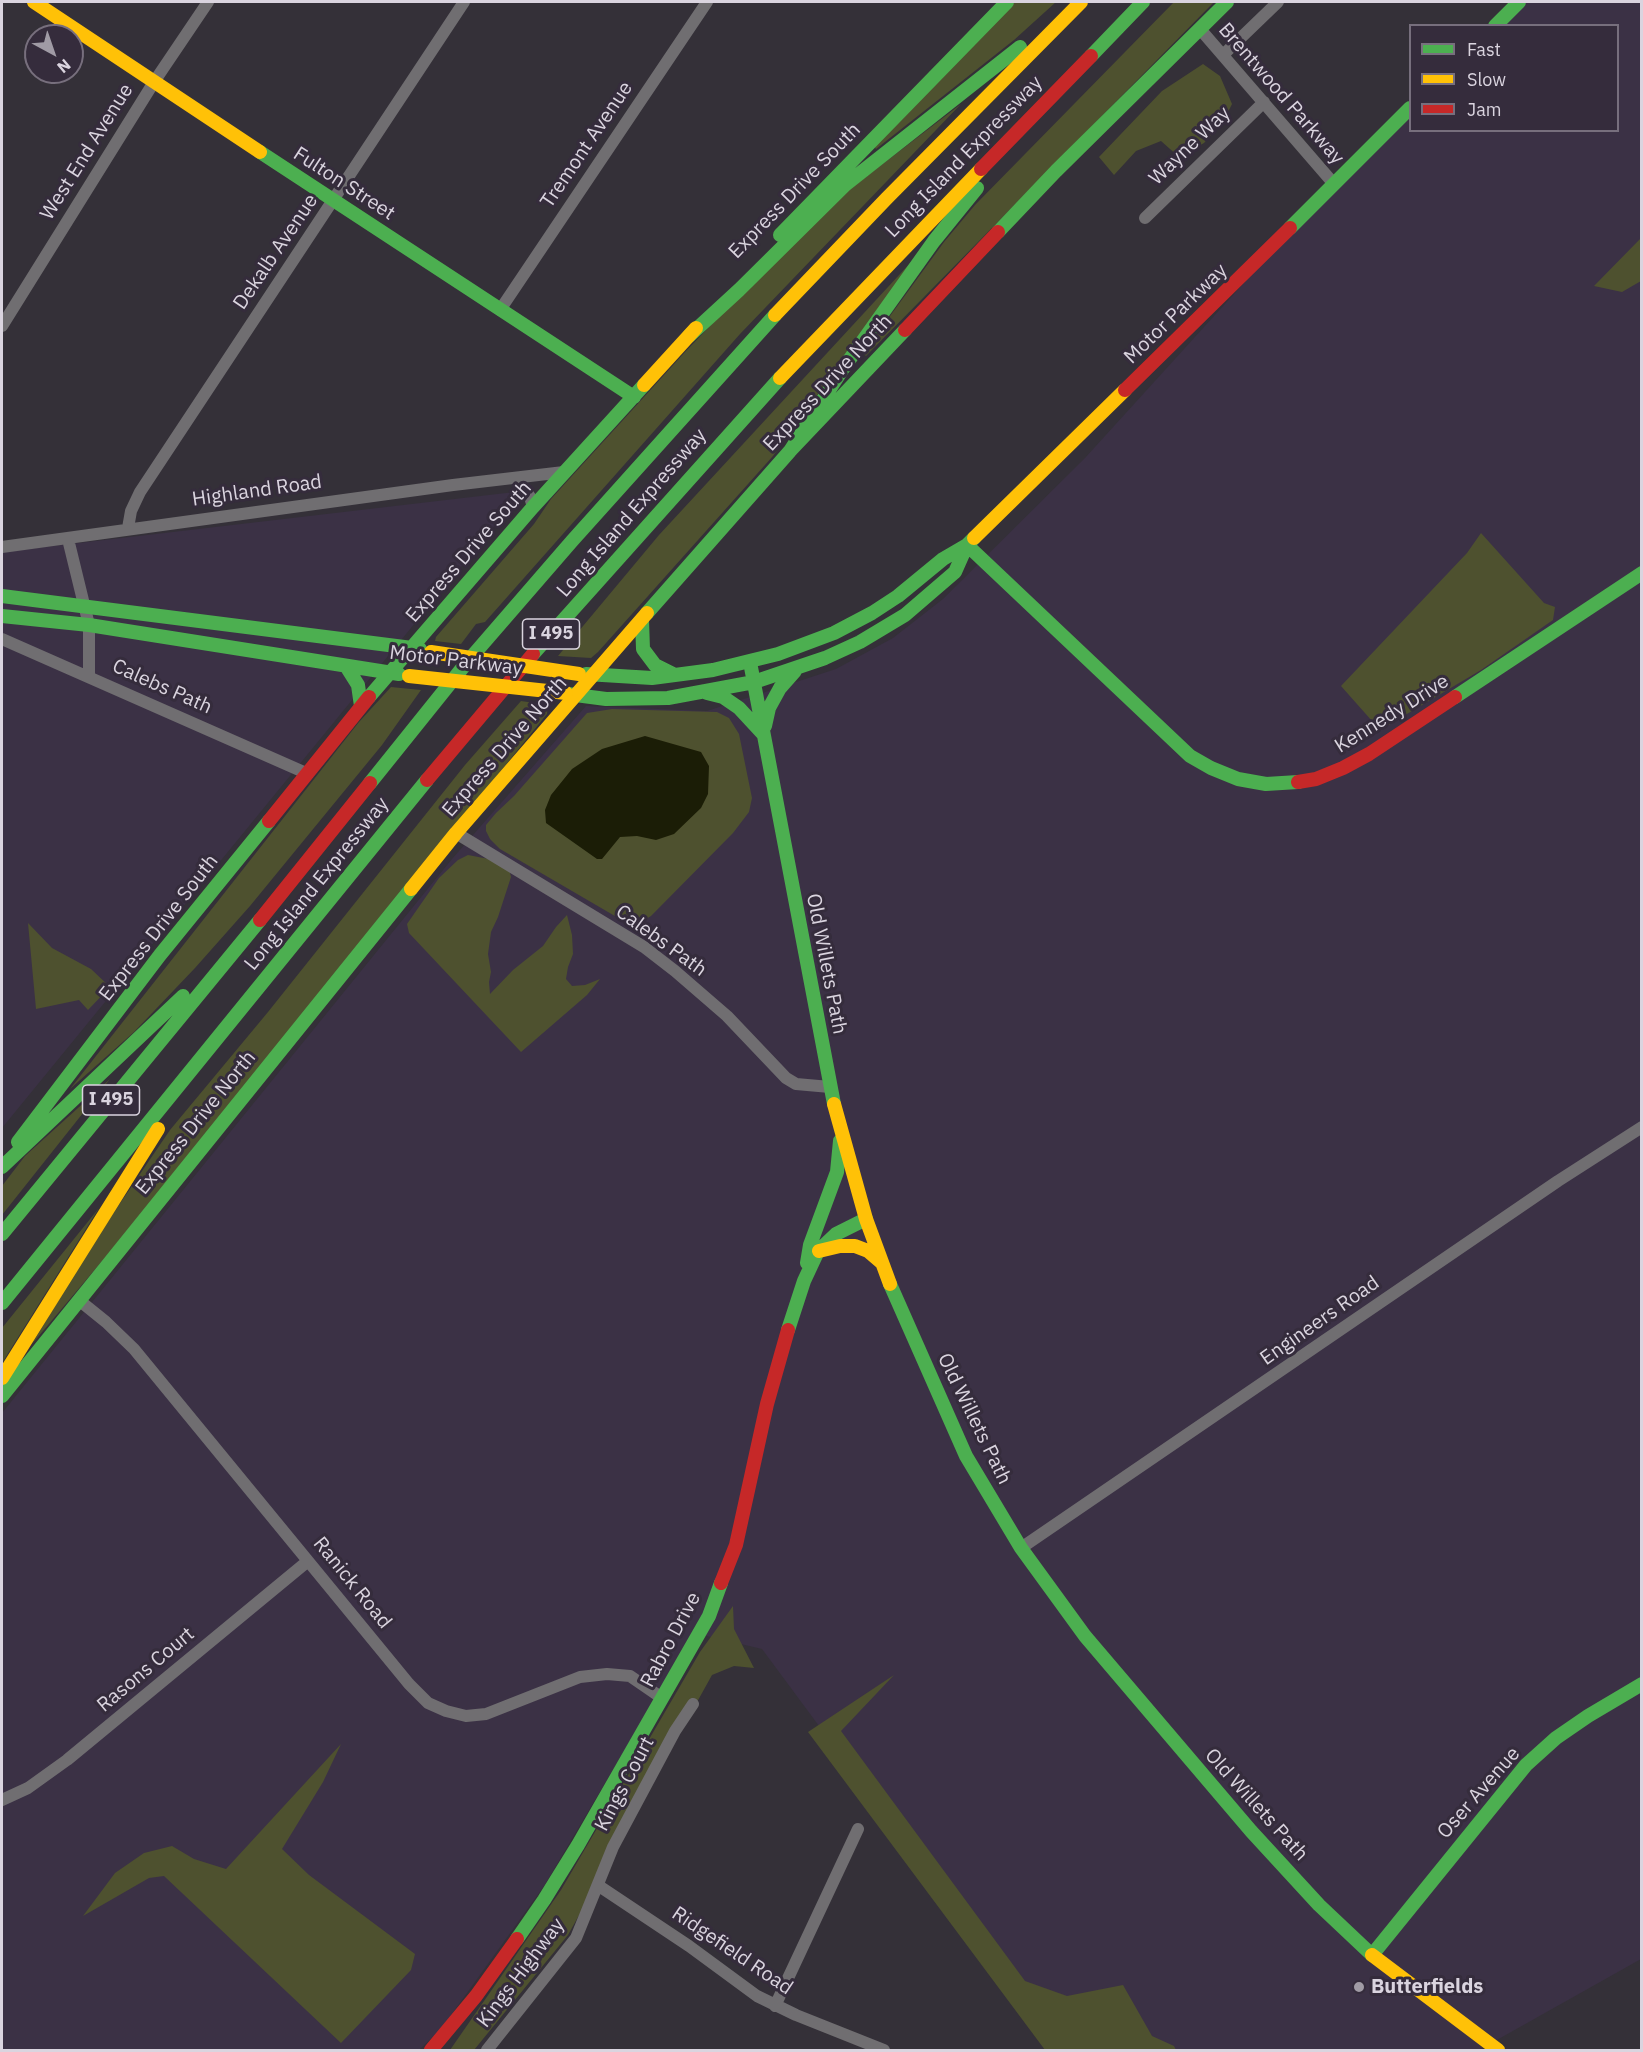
<!DOCTYPE html>
<html>
<head>
<meta charset="utf-8">
<style>
	body { margin:0 }
	#map { position:relative; width:1643px; height:2052px; overflow:hidden; background:#343038; font-family:"IBM Plex Sans",sans-serif }
	canvas { display:block }
	.frame { position:absolute; inset:0; border:3px solid #dad4df; pointer-events:none }
	.legend { position:absolute; left:1409px; top:24px; width:210px; height:108px; box-sizing:border-box; background:#352c3c; border:2px solid #776f7d; margin:0; padding:8px 10px; list-style:none; font-size:18px; color:#dad4df }
	.legend li { display:flex; align-items:center; gap:12px; height:30px }
	.legend b { width:30px; border:2px solid #776f7d }
	.north { position:absolute; left:24px; top:24px; width:60px; height:60px; box-sizing:border-box; background:#352c3c; border:2px solid #776f7d; border-radius:50%; rotate:140deg; font-size:16px; font-weight:700; line-height:24px; text-align:center; color:#dad4df }
	.north::after { content:''; display:block; margin:auto; width:21px; height:27px; background:#a09ba5; clip-path:polygon(50% 0,100% 100%,50% 72%,0 100%) }
</style>
</head>
<body>
<div id="map">
<canvas width="1643" height="2052"></canvas>
<div class="frame"></div>
<ul class="legend">
<li><b style="height:8px;background:#4caf50"></b>Fast</li>
<li><b style="height:8px;background:#ffc107"></b>Slow</li>
<li><b style="height:8px;background:#c62828"></b>Jam</li>
</ul>
<div class="north">N</div>
</div>
<script>
const c = document.querySelector('canvas').getContext('2d');
c.lineJoin = 'round';
function paint(path, color) {
  c.fillStyle = color;
  c.fill(path, 'evenodd');
}
function poly(rows) {
  const path = new Path2D();
  for (const r of rows) {
    path.moveTo(r[0], r[1]);
    for (let i = 2; i < r.length; i += 2) path.lineTo(r[i], r[i + 1]);
  }
  return path;
}
function stroke(path, color, width, dash) {
  c.strokeStyle = color;
  c.lineWidth = width;
  c.lineCap = dash ? 'butt' : 'round';
  c.setLineDash(dash || []);
  c.stroke(path);
}
function write(font, color, halo, rows, align = 'center') {
  c.font = font + ' "IBM Plex Sans",sans-serif';
  c.lineWidth = 6;
  c.setLineDash([]);
  c.textBaseline = 'middle';
  c.strokeStyle = halo;
  c.fillStyle = color;
  for (const [text, x, y, turn = 0] of rows) {
    c.save();
    c.translate(x, y);
    c.rotate((+turn || 0) * Math.PI / 180);
    c.textAlign = isNaN(turn) ? turn : align;
    if (halo) c.strokeText(text, 0, 0);
    c.fillText(text, 0, 0);
    c.restore();
  }
}
paint(poly([
	[1512,2,1641,2,1641,1959,1479,2050,1059,2050,762,1649,694,1633,544,1886,441,2029,419,2050,2,2050,2,1413,452,859,586,706,707,711,836,669,893,638,943,599,1085,458,1334,184,1410,106,1410,130,1618,130,1618,26,1489,25],
	[523,491,2,1128,2,552]
]), '#3b3145');
paint(poly([
	[1013,2,1056,2,1014,40,876,149,873,145],
	[1174,2,1214,2,866,356,863,353,944,242,975,205],
	[1203,64,1220,76,1232,104,1224,120,1204,143,1179,157,1161,141,1136,151,1114,175,1099,157,1162,91],
	[961,104,740,334,485,622,476,624,461,644,435,641,436,637,534,524,551,499,685,352,771,263,824,209],
	[1641,238,1641,281,1622,292,1594,286],
	[924,248,773,456,598,652,591,658,558,656,659,535],
	[1481,533,1544,603,1555,607,1553,620,1481,670,1380,730,1341,686,1467,553],
	[391,687,421,690,382,745,250,906,195,968,134,1032,70,1089,359,722],
	[521,701,548,705,547,714,113,1248,32,1344,93,1243,170,1130,268,1012,465,765],
	[612,709,717,712,729,718,739,734,752,798,749,812,733,833,651,916,638,924,632,926,500,849,490,839,486,831,486,825,496,813,514,796,587,713],
	[468,855,494,860,509,869,511,877,498,917,491,932,488,954,491,972,489,982,490,994,513,970,543,946,556,927,567,915,572,935,573,954,568,967,566,979,572,986,585,985,600,979,587,995,521,1052,409,933,407,924,439,878,458,860],
	[28,923,52,948,91,969,110,987,88,1010,79,1000,36,1009],
	[110,1079,2,1215,2,1186,25,1156],
	[99,1208,2,1363,2,1328],
	[733,1606,734,1629,754,1668,734,1666,712,1675,568,1935,474,2050,450,2050,561,1890,700,1652],
	[894,1675,841,1731,1025,1981,1067,1996,1123,1985,1152,2036,1174,2046,1176,2050,1045,2050,808,1732],
	[341,1744,323,1782,282,1849,309,1875,415,1954,411,1970,341,2043,164,1876,149,1878,83,1916,115,1873,144,1853,172,1846,194,1859,226,1869]
]), '#4e512f');
paint(poly([
	[645,736,701,752,709,766,708,794,701,808,674,834,656,840,637,836,620,837,602,859,597,859,546,823,545,810,551,795,572,769,602,749]
]), '#1b1d06');
stroke(poly([
	[1200,29,1334,184],
	[1223,55,1278,2],
	[1145,218,1264,102],
	[500,310,707,2],
	[2,326,154,82,208,2],
	[517,478,530,497,533,507],
	[128,528,131,511,140,492,464,2],
	[68,539,89,625,89,676],
	[2,547,453,485,564,472],
	[2,639,306,773],
	[456,833,644,947,675,971,727,1016,786,1078,796,1084,830,1087],
	[80,1301,106,1322,134,1349,409,1684,428,1703,446,1711,466,1716,486,1714,580,1677,607,1674,630,1676,662,1698],
	[1021,1548,1558,1181,1642,1127],
	[2,1800,28,1788,67,1760,308,1561],
	[599,1886,689,1946,757,1996,796,2015,884,2050],
	[775,2006,858,1829],
	[487,2050,576,1938,613,1847,675,1731,693,1704]
]), '#706e71', 12);
stroke(poly([
	[1495,26,1519,2],
	[1091,56,1143,2],
	[260,152,634,397],
	[1290,228,1410,108],
	[998,232,1056,171,1227,2],
	[780,235,1007,2],
	[689,336,739,290,845,185,1020,47],
	[790,451,842,370,934,241,977,188],
	[967,545,1190,756,1211,768,1238,779,1266,784,1298,782],
	[2,596,420,649],
	[647,613,790,451,905,330],
	[2,616,89,625,399,674],
	[642,620,643,649,655,665,675,675],
	[533,654,780,378],
	[750,662,834,1104],
	[346,666,358,685,361,706],
	[586,674,652,678,713,670,778,654,834,633,872,613,898,596,943,559,967,545,974,538],
	[707,693,723,697,739,708,764,735],
	[568,694,606,699,668,698,754,682,825,658,860,642,905,615,955,572,967,545],
	[369,697,533,507,644,385],
	[1455,697,1642,573],
	[765,726,769,708,780,688,795,671],
	[370,783,468,661,572,541,775,315],
	[18,1142,160,955,269,821],
	[2,1167,183,996],
	[2,1234,260,920],
	[807,1263,810,1245,837,1172,840,1141],
	[890,1284,966,1456,1021,1548,1085,1636,1251,1831,1319,1905,1372,1955],
	[2,1303,427,780],
	[788,1330,804,1281,818,1251,836,1234,866,1219],
	[2,1396,411,889],
	[517,1939,544,1900,578,1845,709,1616,721,1583],
	[1372,1955,1526,1765,1556,1738,1588,1716,1642,1684]
]), '#4caf50', 14);
stroke(poly([
	[34,2,260,152],
	[775,315,887,198,1081,2],
	[780,378,981,169],
	[644,385,696,328],
	[974,538,1125,390],
	[411,889,456,833,647,613],
	[834,1104,866,1219,890,1284],
	[819,1251,840,1246,855,1246,868,1251,882,1263],
	[2,1378,158,1129],
	[1372,1955,1498,2050]
]), '#ffc107', 14);
stroke(poly([
	[981,169,1091,56],
	[905,330,998,232],
	[1125,390,1290,228],
	[427,780,533,654],
	[1298,782,1316,779,1343,768,1369,754,1455,697],
	[269,821,369,697],
	[260,920,370,783],
	[721,1583,736,1545,767,1404,788,1330],
	[431,2050,476,1996,517,1939]
]), '#c62828', 14);
stroke(poly([
	[431,652,579,674],
	[409,676,566,693]
]), '#ffc107', 14);
for (const [x, y, r, color] of [
	[1359,1987,6,"#a09ba5"]
]) {
  const dot = new Path2D();
  dot.arc(x, y, r, 0, 2 * Math.PI);
  c.fillStyle = color;
  c.fill(dot);
  stroke(dot, '#352c3c', 2);
}
for (const [x, y, w] of [
	[551,634,57],
	[111,1100,57]
]) {
  const box = new Path2D();
  box.roundRect(x - w / 2, y - 15, w, 30, 4.5);
  c.fillStyle = '#352c3c';
  c.fill(box);
  stroke(box, '#dad4df', 1.5);
}
write('bold 18px', '#dad4df', null, [
	["I 495",551,634],
	["I 495",111,1100]
]);
write('20px', '#dad4df', '#352c3c', [
	["Brentwood Parkway",1281,94,49],
	["Tremont Avenue",587,145,-56],
	["Wayne Way",1190,146,-44],
	["West End Avenue",87,152,-58],
	["Long Island Expressway",964,157,-46],
	["Fulton Street",344,184,33],
	["Express Drive South",795,191,-46],
	["Dekalb Avenue",276,252,-56],
	["Motor Parkway",1176,314,-44],
	["Express Drive North",828,383,-47],
	["Highland Road",257,491,-8],
	["Long Island Expressway",632,513,-49],
	["Express Drive South",469,552,-49],
	["Motor Parkway",456,661,7],
	["Calebs Path",162,687,24],
	["Kennedy Drive",1392,714,-32],
	["Express Drive North",505,747,-49],
	["Long Island Expressway",317,884,-51],
	["Express Drive South",159,928,-52],
	["Calebs Path",661,941,36],
	["Old Willets Path",826,964,79],
	["Express Drive North",196,1123,-51],
	["Engineers Road",1320,1321,-35],
	["Old Willets Path",974,1419,64],
	["Ranick Road",352,1583,51],
	["Rabro Drive",671,1640,-62],
	["Rasons Court",146,1670,-40],
	["Kings Court",625,1784,-62],
	["Oser Avenue",1479,1793,-49],
	["Old Willets Path",1256,1805,48],
	["Ridgefield Road",732,1951,34],
	["Kings Highway",521,1973,-53]
]);
write('bold 20px', '#dad4df', '#352c3c', [
	["Butterfields",1371,1987]
], 'left');
</script>
</body>
</html>
